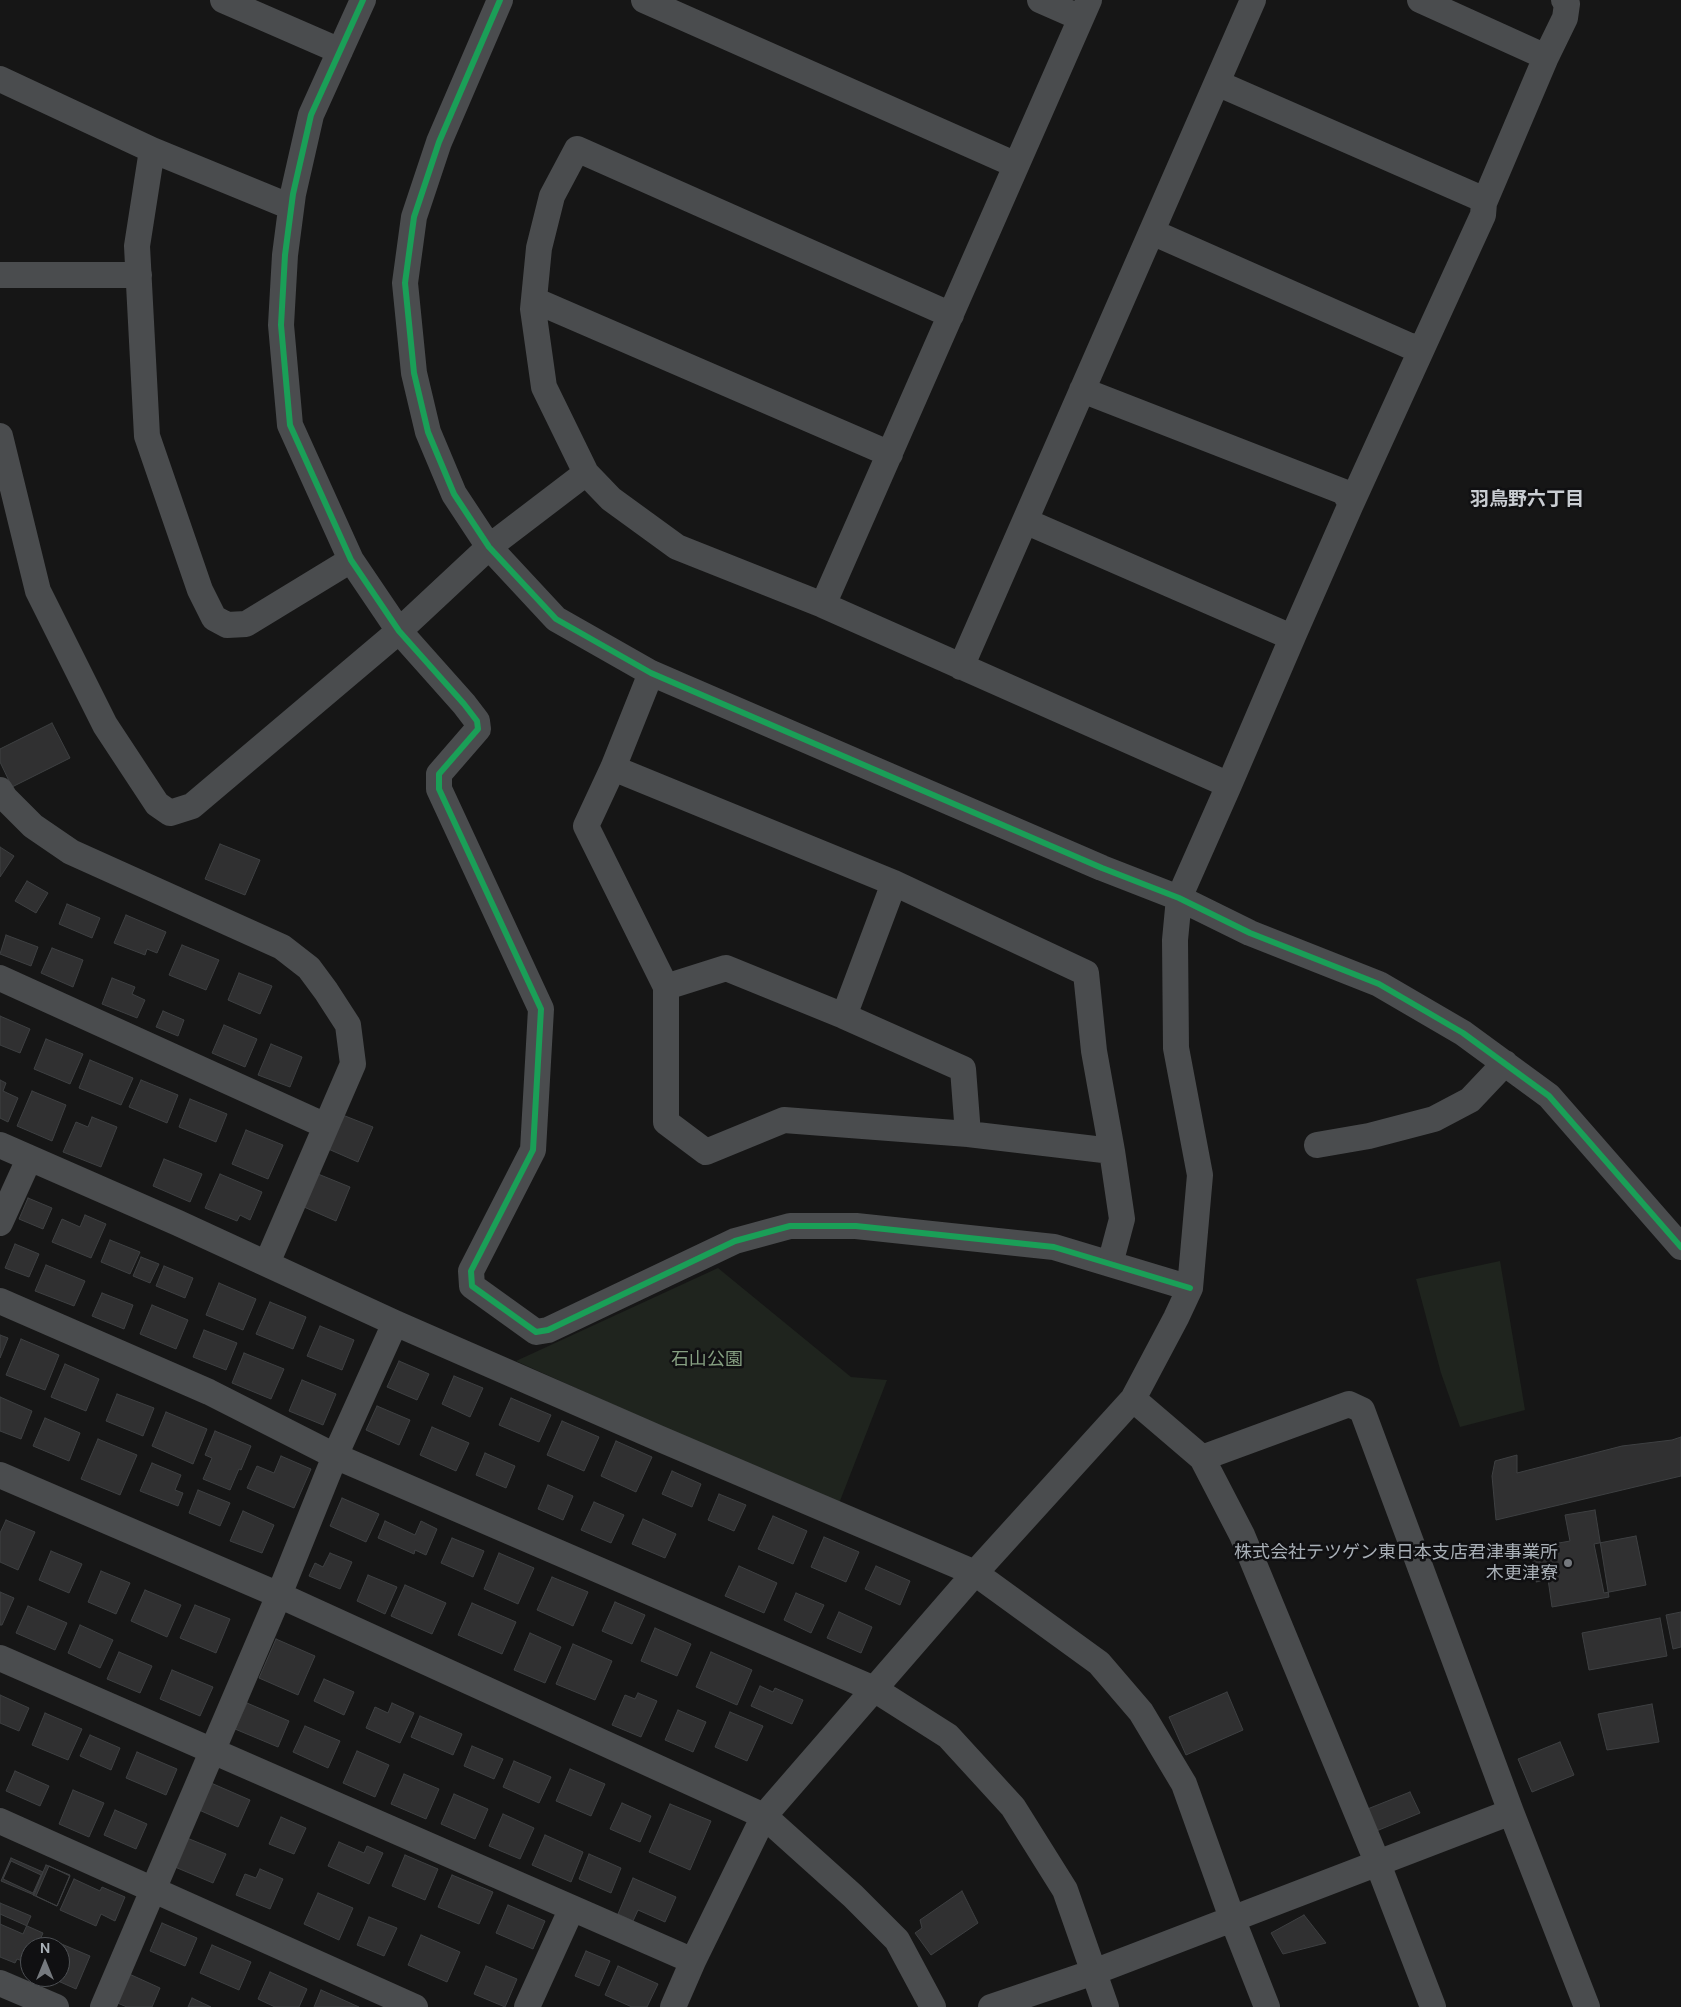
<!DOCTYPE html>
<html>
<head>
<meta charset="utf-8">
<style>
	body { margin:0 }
	#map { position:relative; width:1681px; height:2007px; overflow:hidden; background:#161616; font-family:"DM Sans",sans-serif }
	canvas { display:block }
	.north { position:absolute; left:20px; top:1937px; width:50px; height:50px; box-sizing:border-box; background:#101012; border:1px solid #4d5054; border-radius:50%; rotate:0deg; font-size:14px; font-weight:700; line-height:20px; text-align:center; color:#a8afb6 }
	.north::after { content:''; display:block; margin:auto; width:18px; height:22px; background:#75797e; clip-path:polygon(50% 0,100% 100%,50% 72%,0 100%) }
</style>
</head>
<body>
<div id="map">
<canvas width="1681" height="2007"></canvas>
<div class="north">N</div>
</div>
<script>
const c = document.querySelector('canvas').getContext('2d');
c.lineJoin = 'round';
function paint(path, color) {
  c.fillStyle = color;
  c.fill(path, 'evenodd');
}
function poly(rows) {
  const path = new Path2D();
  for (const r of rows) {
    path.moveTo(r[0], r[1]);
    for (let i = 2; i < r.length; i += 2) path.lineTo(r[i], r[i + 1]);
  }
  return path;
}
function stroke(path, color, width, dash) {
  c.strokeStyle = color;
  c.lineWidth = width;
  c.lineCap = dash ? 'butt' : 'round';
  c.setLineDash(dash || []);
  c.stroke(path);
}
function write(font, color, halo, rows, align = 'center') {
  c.font = font + ' "DM Sans","Noto Sans JP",sans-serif';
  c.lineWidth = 5;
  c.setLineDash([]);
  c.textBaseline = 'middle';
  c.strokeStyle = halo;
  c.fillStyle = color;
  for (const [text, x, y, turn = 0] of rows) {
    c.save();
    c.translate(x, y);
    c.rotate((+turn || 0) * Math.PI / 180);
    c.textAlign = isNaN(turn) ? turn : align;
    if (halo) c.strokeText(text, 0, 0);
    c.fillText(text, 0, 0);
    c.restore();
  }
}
paint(poly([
	[1500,1261,1525,1410,1460,1427,1441,1373,1416,1279],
	[718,1268,851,1377,887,1380,838,1506,516,1361]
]), '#1f241e');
const building = poly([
	[52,723,70,758,12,787,0,762,0,749,52,723],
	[220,844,260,860,245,895,205,879,220,844],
	[0,847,14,856,0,877,0,847],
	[27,881,48,893,36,913,15,901,27,881],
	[67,904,100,918,92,938,59,924,67,904],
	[126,915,166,932,157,953,147,949,145,955,114,943,126,915],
	[6,935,38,947,31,966,0,954,6,935],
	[182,945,219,960,206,990,169,975,182,945],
	[52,948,83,960,73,987,41,973,52,948],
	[239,973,272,986,260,1014,228,1000,239,973],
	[112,978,135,987,132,994,145,1000,137,1018,102,1004,112,978],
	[163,1011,184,1020,178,1036,156,1027,163,1011],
	[0,1016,30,1029,20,1053,0,1045,0,1016],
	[224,1025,257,1039,245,1067,212,1053,224,1025],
	[46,1039,83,1054,70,1084,34,1069,46,1039],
	[271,1044,302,1057,290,1087,258,1075,271,1044],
	[90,1060,133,1078,121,1105,79,1088,90,1060],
	[0,1080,6,1083,3,1091,18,1098,8,1122,0,1118,0,1080],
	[141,1080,178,1095,167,1123,129,1107,141,1080],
	[32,1091,66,1105,52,1141,17,1126,32,1091],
	[190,1099,227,1114,216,1142,179,1127,190,1099],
	[340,1114,373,1127,358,1162,326,1148,340,1114],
	[92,1117,117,1127,101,1167,63,1152,76,1122,88,1127,92,1117],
	[246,1130,283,1145,268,1179,232,1164,246,1130],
	[164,1159,202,1174,190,1202,153,1186,164,1159],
	[220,1174,262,1192,250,1220,240,1215,237,1221,205,1208,220,1174],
	[318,1174,350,1187,336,1221,304,1207,318,1174],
	[28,1198,52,1208,43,1229,19,1219,28,1198],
	[85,1215,106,1224,91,1258,52,1242,62,1219,80,1227,85,1215],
	[110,1240,140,1252,130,1274,101,1262,110,1240],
	[15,1244,39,1254,29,1277,5,1268,15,1244],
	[141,1257,159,1264,150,1283,133,1276,141,1257],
	[46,1265,85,1281,74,1306,35,1291,46,1265],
	[164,1266,193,1278,185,1298,156,1286,164,1266],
	[219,1283,256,1299,243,1330,206,1315,219,1283],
	[102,1293,133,1305,124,1329,92,1316,102,1293],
	[270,1302,306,1317,293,1349,256,1334,270,1302],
	[152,1305,188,1320,176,1349,140,1334,152,1305],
	[320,1326,354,1340,342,1370,307,1356,320,1326],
	[204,1330,237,1343,226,1370,193,1357,204,1330],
	[0,1335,8,1338,0,1358,0,1335],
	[21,1339,59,1355,45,1390,6,1375,21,1339],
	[244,1353,284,1369,271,1399,232,1383,244,1353],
	[399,1361,429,1374,417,1400,387,1387,399,1361],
	[65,1364,99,1379,86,1411,51,1397,65,1364],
	[454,1376,483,1388,470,1417,442,1404,454,1376],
	[302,1380,336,1394,323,1425,289,1411,302,1380],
	[117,1394,154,1408,143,1436,106,1421,117,1394],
	[0,1397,32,1411,21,1439,0,1431,0,1397],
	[511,1398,551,1415,539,1442,499,1425,511,1398],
	[377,1406,410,1420,399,1445,366,1430,377,1406],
	[166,1412,207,1429,193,1464,152,1446,166,1412],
	[45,1418,80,1433,69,1461,33,1446,45,1418],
	[562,1421,599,1437,584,1471,547,1455,562,1421],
	[432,1427,469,1443,456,1471,420,1455,432,1427],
	[215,1431,251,1446,241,1470,239,1469,230,1490,203,1479,212,1458,205,1455,215,1431],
	[1681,1437,1681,1476,1496,1520,1492,1476,1495,1461,1517,1455,1517,1473,1622,1446,1672,1440,1681,1437],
	[98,1439,137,1455,120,1495,81,1479,98,1439],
	[616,1441,652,1457,636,1492,601,1476,616,1441],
	[485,1453,515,1466,506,1488,476,1475,485,1453],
	[281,1456,311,1469,294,1508,247,1488,257,1466,274,1473,281,1456],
	[152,1463,181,1475,175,1490,183,1493,178,1506,140,1491,152,1463],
	[672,1471,701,1484,692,1507,662,1494,672,1471],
	[548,1485,573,1496,563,1520,538,1509,548,1485],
	[198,1490,230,1503,220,1526,189,1513,198,1490],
	[719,1494,746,1505,734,1531,708,1520,719,1494],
	[342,1498,379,1514,366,1542,330,1526,342,1498],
	[594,1502,624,1515,611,1543,581,1530,594,1502],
	[1595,1510,1609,1597,1552,1607,1548,1579,1536,1582,1531,1548,1570,1541,1565,1515,1595,1510],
	[243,1511,274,1525,262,1553,230,1541,243,1511],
	[773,1516,807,1531,793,1564,758,1549,773,1516],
	[643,1519,676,1534,665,1558,632,1544,643,1519],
	[6,1520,35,1532,18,1570,0,1562,0,1533,6,1520],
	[385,1521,415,1535,421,1521,437,1529,426,1555,415,1550,414,1554,378,1538,385,1521],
	[1636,1536,1646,1585,1604,1593,1594,1544,1636,1536],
	[824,1537,859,1552,846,1582,811,1567,824,1537],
	[452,1538,484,1551,473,1577,441,1563,452,1538],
	[51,1551,82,1564,69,1593,39,1580,51,1551],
	[330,1553,352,1562,340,1589,309,1576,315,1563,323,1567,330,1553],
	[499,1553,534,1568,518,1604,484,1589,499,1553],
	[739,1566,777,1583,764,1613,725,1596,739,1566],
	[876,1566,910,1581,900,1605,865,1589,876,1566],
	[101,1571,130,1583,116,1614,88,1602,101,1571],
	[368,1575,397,1587,385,1614,357,1601,368,1575],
	[552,1577,588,1592,573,1626,537,1610,552,1577],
	[405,1585,446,1603,432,1634,391,1616,405,1585],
	[145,1590,181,1605,167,1637,131,1621,145,1590],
	[0,1592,14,1598,2,1625,0,1625,0,1592],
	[796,1593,824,1605,811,1633,784,1620,796,1593],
	[615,1602,645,1615,632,1644,602,1631,615,1602],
	[472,1603,516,1622,502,1654,458,1635,472,1603],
	[195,1605,230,1619,216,1653,180,1638,195,1605],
	[28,1606,67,1623,55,1650,16,1633,28,1606],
	[839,1612,872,1627,861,1653,827,1638,839,1612],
	[1681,1612,1681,1647,1673,1649,1666,1615,1681,1612],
	[1660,1618,1667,1656,1589,1670,1582,1633,1660,1618],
	[80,1625,113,1640,100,1668,68,1653,80,1625],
	[655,1628,691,1644,677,1676,641,1661,655,1628],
	[530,1633,561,1647,545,1683,514,1670,530,1633],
	[276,1639,315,1656,298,1695,259,1678,276,1639],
	[573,1644,612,1661,595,1700,556,1684,573,1644],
	[119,1652,152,1666,140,1693,107,1679,119,1652],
	[711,1652,752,1670,737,1705,696,1687,711,1652],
	[172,1670,213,1687,200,1716,160,1699,172,1670],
	[324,1679,354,1692,344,1715,314,1701,324,1679],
	[760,1686,773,1692,775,1688,803,1700,792,1724,751,1706,760,1686],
	[1227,1692,1243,1730,1186,1755,1169,1717,1227,1692],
	[638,1693,657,1701,641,1737,612,1725,625,1695,635,1699,638,1693],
	[0,1695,29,1708,19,1731,0,1723,0,1695],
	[247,1703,289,1721,278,1747,235,1729,247,1703],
	[392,1703,414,1713,400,1743,366,1728,375,1707,388,1713,392,1703],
	[1652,1704,1659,1742,1607,1750,1598,1714,1652,1704],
	[678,1710,706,1722,693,1752,665,1740,678,1710],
	[730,1712,763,1726,747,1761,715,1747,730,1712],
	[45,1713,82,1729,68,1760,32,1745,45,1713],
	[420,1716,462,1734,453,1755,411,1737,420,1716],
	[305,1726,340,1741,328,1768,293,1752,305,1726],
	[90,1735,120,1748,111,1770,80,1756,90,1735],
	[1560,1742,1574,1775,1532,1792,1518,1759,1560,1742],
	[472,1746,503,1759,494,1779,464,1766,472,1746],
	[357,1751,389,1765,375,1797,343,1783,357,1751],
	[137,1752,177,1769,166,1795,126,1778,137,1752],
	[514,1761,551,1777,539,1803,503,1787,514,1761],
	[570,1769,605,1784,591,1816,556,1801,570,1769],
	[15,1771,49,1786,40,1806,6,1791,15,1771],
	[404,1774,439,1789,426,1819,391,1804,404,1774],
	[211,1783,250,1800,238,1827,199,1810,211,1783],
	[73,1790,104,1803,89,1837,59,1824,73,1790],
	[1410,1792,1420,1813,1374,1832,1365,1810,1410,1792],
	[454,1794,488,1809,475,1839,441,1824,454,1794],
	[622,1803,651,1816,640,1842,610,1829,622,1803],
	[670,1804,711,1821,690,1870,649,1852,670,1804],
	[115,1810,147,1824,136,1849,104,1835,115,1810],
	[503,1814,534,1828,520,1859,489,1846,503,1814],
	[281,1817,306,1828,294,1854,269,1844,281,1817],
	[545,1835,583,1852,571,1882,532,1865,545,1835],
	[187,1838,226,1854,213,1883,175,1867,187,1838],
	[339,1842,364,1853,367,1846,383,1853,369,1884,328,1866,339,1842],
	[589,1854,621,1868,611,1893,579,1879,589,1854],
	[405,1855,438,1869,425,1900,392,1886,405,1855],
	[11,1858,43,1872,34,1895,1,1881,11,1858],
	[11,1861,41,1875,33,1893,3,1879,11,1861],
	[46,1865,70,1875,57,1906,33,1895,46,1865],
	[49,1866,70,1876,57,1906,36,1896,49,1866],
	[260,1869,283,1879,270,1909,236,1895,245,1874,256,1878,260,1869],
	[452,1875,493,1892,479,1924,438,1907,452,1875],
	[633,1878,676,1897,665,1922,638,1910,633,1921,618,1914,633,1878],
	[74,1879,100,1891,102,1887,125,1897,115,1921,101,1914,96,1926,60,1910,74,1879],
	[962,1891,978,1923,931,1955,915,1933,922,1928,920,1920,962,1891],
	[318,1893,353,1908,339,1940,304,1924,318,1893],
	[0,1903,31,1916,23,1934,0,1924,0,1903],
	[508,1905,545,1921,533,1949,496,1933,508,1905],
	[0,1914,43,1933,37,1947,30,1947,30,1964,17,1959,15,1963,0,1957,0,1914],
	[1304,1915,1326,1943,1283,1954,1271,1933,1304,1915],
	[369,1917,397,1928,384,1956,357,1945,369,1917],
	[162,1923,197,1938,185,1966,150,1951,162,1923],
	[421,1935,460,1952,447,1982,408,1965,421,1935],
	[52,1940,90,1956,76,1989,49,1977,60,1977,60,1947,48,1947,52,1940],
	[212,1945,251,1962,239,1990,200,1973,212,1945],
	[586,1951,610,1961,599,1986,575,1976,586,1951],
	[486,1966,517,1979,505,2007,474,1994,486,1966],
	[618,1966,658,1984,647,2007,632,2007,605,1995,618,1966],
	[270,1972,307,1989,299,2007,275,2007,258,1999,270,1972],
	[127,1973,160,1988,152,2007,127,2007,115,2002,127,1973],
	[321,1990,359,2007,314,2007,321,1990],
	[192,1998,211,2007,188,2007,192,1998]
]);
paint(building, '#303031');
stroke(building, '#3e4042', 1);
stroke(poly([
	[223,0,340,51],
	[363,0,311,115,293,194,285,255,281,325,290,425,351,560,399,631,464,704,477,721,478,729,439,774,439,789,541,1009,533,1150,471,1271,472,1286,536,1332,548,1330,735,1241,790,1226,856,1226,1054,1247,1190,1288],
	[500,0,439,142,414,217,405,283,414,373,428,432,454,494,489,547,556,619,651,673,1102,868,1179,898,1250,933,1379,984,1463,1033,1549,1096,1681,1247],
	[644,0,1016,165],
	[1040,0,1081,18],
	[1420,0,1546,57,1565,18,1567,4,1564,0],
	[0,79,152,150,291,207],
	[152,150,137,246,147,436,200,590,214,618,227,625,246,624,351,560],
	[1484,203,1546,57],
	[1152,232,1412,347,1424,344,1483,215,1484,203,1480,198,1217,83],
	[0,275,139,275],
	[534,300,890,454],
	[951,315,577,149,552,196,539,248,533,309,544,387,586,473,611,499,677,547,823,605,1229,785],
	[0,436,38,591,105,725,157,804,170,813,192,806,399,631,489,547,586,473],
	[1351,504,1424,344],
	[1025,521,1282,633,1293,636,1351,504,1344,492,1082,390],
	[823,605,1089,0],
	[961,667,1253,0],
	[651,673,613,768,586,826,666,987,666,1122,706,1152,784,1120,968,1134,1112,1151,1122,1219,1110,1264],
	[613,768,894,883,1086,973,1094,1051,1112,1151],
	[0,790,5,798,33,826,71,852,282,947,309,968,326,991,348,1025,353,1064,267,1263],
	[894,883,844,1016,963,1069,968,1134],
	[0,978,326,1126],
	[666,987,726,968,844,1016],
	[0,1145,178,1223,395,1323,658,1438,975,1573,1099,1663,1141,1712,1184,1784,1232,1918,1267,2007],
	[1317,1145,1369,1136,1434,1119,1470,1100,1505,1063],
	[0,1223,29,1159],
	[0,1301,209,1392,335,1456,874,1689,948,1736,1013,1807,1065,1890,1106,2007],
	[1133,1399,1202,1458,1242,1535,1378,1864,1433,2007],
	[1202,1458,1349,1404,1362,1410,1511,1812,1587,2007],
	[0,1475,279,1595,764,1816,853,1896,897,1940,933,2007],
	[0,1658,693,1961],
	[0,1821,415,2007],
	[0,1983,56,2007],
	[103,2007,279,1595,335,1456,395,1323],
	[527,2007,572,1908],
	[673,2007,693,1961,764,1816,975,1573,1133,1399,1176,1318,1190,1288,1200,1175,1176,1048,1175,940,1179,898,1229,785,1293,636],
	[991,2007,1094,1972,1511,1812]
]), '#4a4c4e', 26);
stroke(poly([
	[363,0,311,115,293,194,285,255,281,325,290,425,351,560,399,631,464,704,477,721,478,729,439,774,439,789,541,1009,533,1150,471,1271,472,1286,536,1332,548,1330,735,1241,790,1226,856,1226,1054,1247,1190,1288],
	[500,0,439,142,414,217,405,283,414,373,428,432,454,494,489,547,556,619,651,673,1102,868,1179,898,1250,933,1379,984,1463,1033,1549,1096,1681,1247]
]), '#1a9f57', 6);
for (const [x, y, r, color] of [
	[1568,1563,5,"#75797e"]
]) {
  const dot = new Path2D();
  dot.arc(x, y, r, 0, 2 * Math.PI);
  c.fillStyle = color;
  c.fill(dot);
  stroke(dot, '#101012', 2);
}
write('18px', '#859f81', '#101012', [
	["石山公園",707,1360]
]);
write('18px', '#a8afb6', '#101012', [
	["株式会社テツゲン東日本支店君津事業所",1558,1553],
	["木更津寮",1558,1574]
], 'right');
write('bold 19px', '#c9cdd2', '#101012', [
	["羽鳥野六丁目",1527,500]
]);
</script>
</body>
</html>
